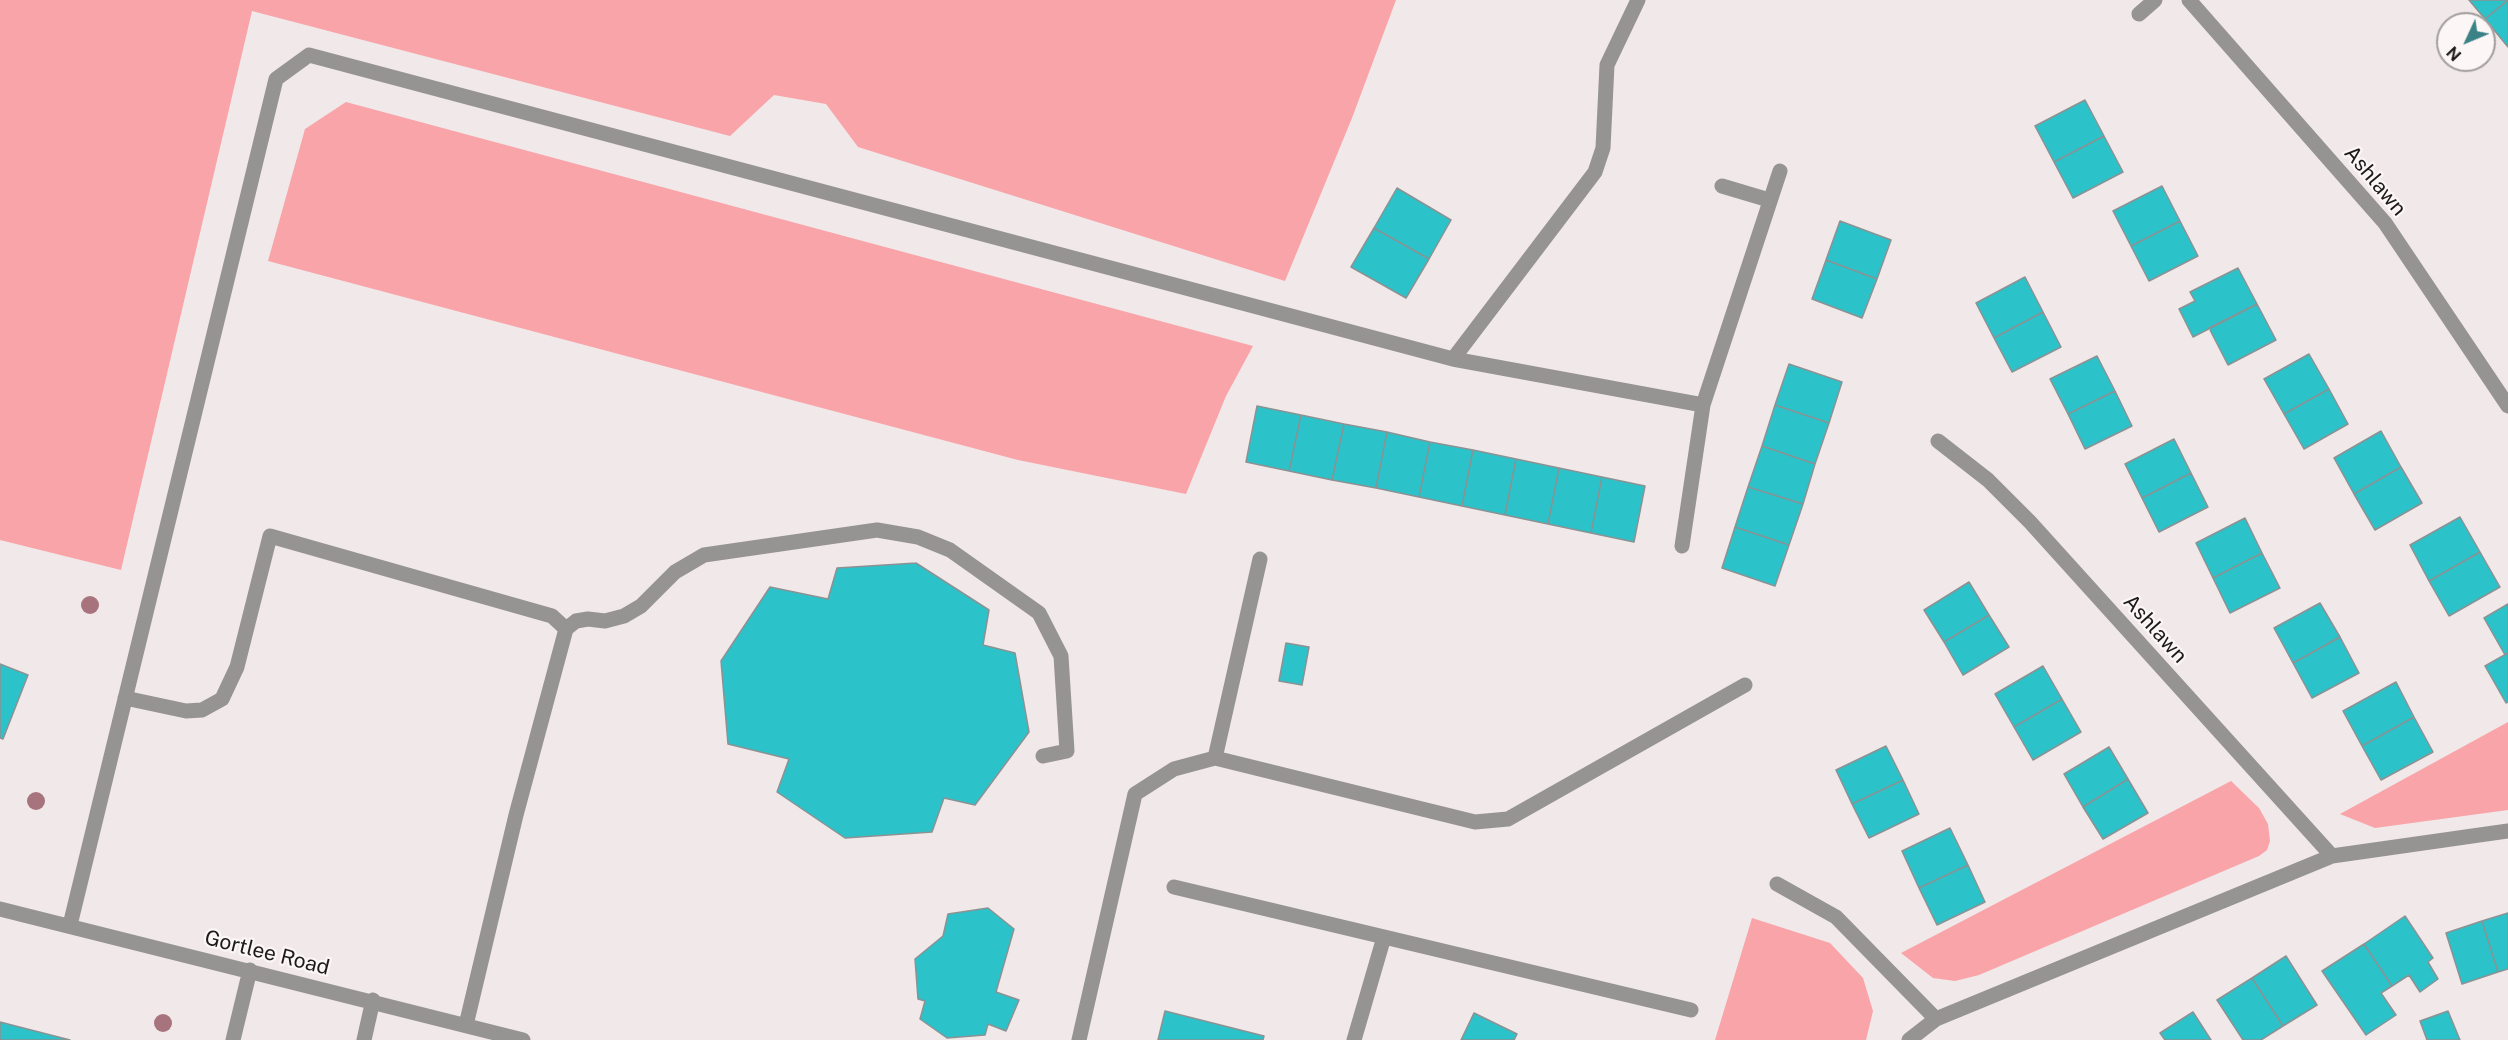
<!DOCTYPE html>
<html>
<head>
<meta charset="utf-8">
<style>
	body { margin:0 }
	#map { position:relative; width:2508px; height:1040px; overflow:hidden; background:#f0e8e9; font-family:"Public Sans",sans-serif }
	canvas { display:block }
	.north { position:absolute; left:2436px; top:12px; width:60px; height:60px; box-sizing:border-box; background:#fdf6f6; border:2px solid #a39e9e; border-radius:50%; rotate:226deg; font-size:16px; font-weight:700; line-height:24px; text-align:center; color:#1c1a1a }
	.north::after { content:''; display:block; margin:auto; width:21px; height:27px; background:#3a8286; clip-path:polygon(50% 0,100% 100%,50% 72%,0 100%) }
</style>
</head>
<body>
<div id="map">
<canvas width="2508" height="1040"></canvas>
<div class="north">N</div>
</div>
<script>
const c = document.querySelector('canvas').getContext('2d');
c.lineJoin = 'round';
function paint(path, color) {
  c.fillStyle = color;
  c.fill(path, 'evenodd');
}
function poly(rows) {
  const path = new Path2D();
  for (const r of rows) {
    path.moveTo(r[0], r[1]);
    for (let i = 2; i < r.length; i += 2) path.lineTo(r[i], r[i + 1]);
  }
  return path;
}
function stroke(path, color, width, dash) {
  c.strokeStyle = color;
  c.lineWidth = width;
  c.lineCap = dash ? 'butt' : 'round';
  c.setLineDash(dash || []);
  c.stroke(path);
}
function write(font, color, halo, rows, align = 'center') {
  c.font = font + ' "Public Sans",sans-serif';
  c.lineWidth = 4.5;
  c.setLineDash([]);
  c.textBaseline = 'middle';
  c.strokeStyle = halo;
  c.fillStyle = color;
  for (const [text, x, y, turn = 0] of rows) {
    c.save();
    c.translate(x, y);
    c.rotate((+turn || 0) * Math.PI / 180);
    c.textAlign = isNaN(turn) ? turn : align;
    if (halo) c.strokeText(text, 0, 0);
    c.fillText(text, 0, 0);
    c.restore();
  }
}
paint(poly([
	[0,0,1396,0,1352,118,1285,281,858,147,826,104,774,95,730,136,252,11,121,570,0,540],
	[346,102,1253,346,1226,396,1186,494,1018,460,268,261,305,129],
	[2508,722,2508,810,2375,828,2340,814],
	[2231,781,2259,808,2268,824,2270,841,2267,850,2259,856,1979,975,1955,981,1933,978,1901,953],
	[1752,918,1830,943,1863,978,1873,1011,1866,1040,1715,1040]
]), '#f9a4a9');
const building = poly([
	[2469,0,2508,0,2485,19,2469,0],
	[2508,0,2508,47,2485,19,2508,0],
	[2085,100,2104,136,2054,162,2035,126,2085,100],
	[2104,136,2123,172,2073,198,2054,162,2104,136],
	[2162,186,2180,221,2131,246,2113,211,2162,186],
	[1397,188,1451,220,1429,259,1374,228,1397,188],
	[1840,221,1891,240,1877,279,1826,260,1840,221],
	[2180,221,2198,256,2149,281,2131,246,2180,221],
	[1374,228,1429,259,1406,298,1351,267,1374,228],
	[1826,260,1877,279,1862,318,1812,299,1826,260],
	[2238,268,2257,304,2193,337,2179,309,2195,301,2190,292,2238,268],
	[2025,277,2043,312,1994,338,1976,303,2025,277],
	[2257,304,2276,340,2228,365,2209,328,2257,304],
	[2043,312,2061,347,2012,372,1994,338,2043,312],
	[2309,354,2329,389,2284,414,2264,379,2309,354],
	[2097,356,2115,391,2068,414,2050,379,2097,356],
	[1789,364,1842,382,1829,423,1775,405,1789,364],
	[2329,389,2348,424,2304,449,2284,414,2329,389],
	[2115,391,2132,426,2085,449,2068,414,2115,391],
	[1775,405,1829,423,1815,464,1762,446,1775,405],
	[1257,406,1301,415,1289,471,1246,462,1257,406],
	[1301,415,1344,424,1332,480,1289,471,1301,415],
	[1344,424,1387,432,1376,488,1332,480,1344,424],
	[2381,431,2401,467,2354,494,2334,458,2381,431],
	[1387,432,1430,442,1419,497,1376,488,1387,432],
	[2174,439,2191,473,2142,498,2125,464,2174,439],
	[1430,442,1473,450,1462,506,1419,497,1430,442],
	[1762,446,1815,464,1803,504,1748,487,1762,446],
	[1473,450,1516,459,1505,515,1462,506,1473,450],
	[1516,459,1559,468,1548,524,1505,515,1516,459],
	[2401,467,2422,503,2375,530,2354,494,2401,467],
	[1559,468,1602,477,1591,533,1548,524,1559,468],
	[2191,473,2208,507,2159,532,2142,498,2191,473],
	[1602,477,1645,486,1634,542,1591,533,1602,477],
	[1748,487,1803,504,1789,545,1735,527,1748,487],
	[2460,517,2480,552,2429,581,2410,545,2460,517],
	[2245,518,2262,553,2213,578,2196,543,2245,518],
	[1735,527,1789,545,1775,586,1722,568,1735,527],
	[2480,552,2500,587,2449,616,2429,581,2480,552],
	[2262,553,2280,588,2230,613,2213,578,2262,553],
	[916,563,989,610,983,645,1015,653,1029,732,975,805,944,798,932,832,845,838,777,792,789,759,728,744,721,661,770,587,828,599,837,568,916,563],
	[1969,582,1989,615,1944,642,1924,610,1969,582],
	[2320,603,2340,637,2293,663,2274,628,2320,603],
	[2508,604,2508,653,2505,655,2484,618,2508,604],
	[1989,615,2009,647,1963,675,1944,642,1989,615],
	[2340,637,2359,673,2312,698,2293,663,2340,637],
	[1286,643,1309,647,1302,685,1279,681,1286,643],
	[2508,653,2508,702,2506,703,2485,666,2508,653],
	[0,664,28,675,3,739,0,738,0,664],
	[2043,666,2062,699,2014,727,1995,694,2043,666],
	[2396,682,2414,717,2362,746,2343,711,2396,682],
	[2062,699,2081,732,2033,760,2014,727,2062,699],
	[2414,717,2433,752,2381,780,2362,746,2414,717],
	[1886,746,1903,780,1852,804,1836,770,1886,746],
	[2109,747,2128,779,2083,807,2064,774,2109,747],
	[2128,779,2148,813,2103,839,2083,807,2128,779],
	[1903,780,1919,814,1869,838,1852,804,1903,780],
	[1950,828,1968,865,1919,888,1902,851,1950,828],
	[1968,865,1985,902,1937,925,1919,888,1968,865],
	[988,908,1014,929,996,992,1019,1000,1006,1031,988,1024,985,1035,947,1038,920,1019,925,1001,918,999,915,959,943,936,948,914,988,908],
	[2508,913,2508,969,2498,972,2482,921,2508,913],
	[2405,916,2433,958,2428,962,2438,979,2420,992,2409,975,2392,986,2364,944,2405,916],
	[2482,921,2498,972,2462,984,2446,933,2482,921],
	[2364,944,2392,986,2381,993,2396,1015,2366,1035,2322,971,2364,944],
	[2286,956,2317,1005,2283,1026,2252,978,2286,956],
	[2252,978,2283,1026,2261,1040,2243,1040,2217,1000,2252,978],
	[1165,1011,1264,1036,1263,1040,1158,1040,1165,1011],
	[2448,1011,2460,1040,2427,1040,2420,1021,2448,1011],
	[2193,1012,2211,1040,2165,1040,2160,1033,2193,1012],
	[1474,1013,1517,1034,1514,1040,1461,1040,1474,1013],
	[0,1022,70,1040,0,1040,0,1022]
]);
paint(building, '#2cc2c9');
stroke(building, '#8b9293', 1.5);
stroke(poly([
	[2189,0,2385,223,2508,406],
	[2139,14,2155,0],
	[1722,186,1769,200],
	[1453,359,1703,405],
	[1938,441,1988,480,2030,522,2332,856],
	[1682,546,1703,405,1780,171],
	[125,698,186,711,202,710,222,699,237,667,270,536,552,616,566,629],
	[1215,758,1260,559],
	[1777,884,1836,917,1936,1019],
	[1174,887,1691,1010],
	[0,909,523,1040],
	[70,925,276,79,309,55,1453,359,1595,172,1603,148,1607,65,1638,0],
	[466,1025,516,815,566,629,576,621,588,619,605,621,624,616,641,606,675,572,704,555,877,530,918,537,950,550,1039,613,1061,656,1067,751,1043,756],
	[233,1040,250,970],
	[364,1040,373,1000],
	[1079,1040,1135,794,1174,769,1215,758,1475,822,1508,819,1745,685],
	[1354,1040,1384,937],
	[1909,1040,1936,1019,2332,856,2508,831]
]), '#969393', 15);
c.fillStyle = '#a7747d';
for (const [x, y] of [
	[90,605],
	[36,801],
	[163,1023]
]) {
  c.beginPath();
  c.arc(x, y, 9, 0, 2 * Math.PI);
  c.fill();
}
write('21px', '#1c1a1a', '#fdf6f6', [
	["Ashlawn",2375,181,50],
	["Ashlawn",2155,629,48],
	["Gortlee Road",267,953,14]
]);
</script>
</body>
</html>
